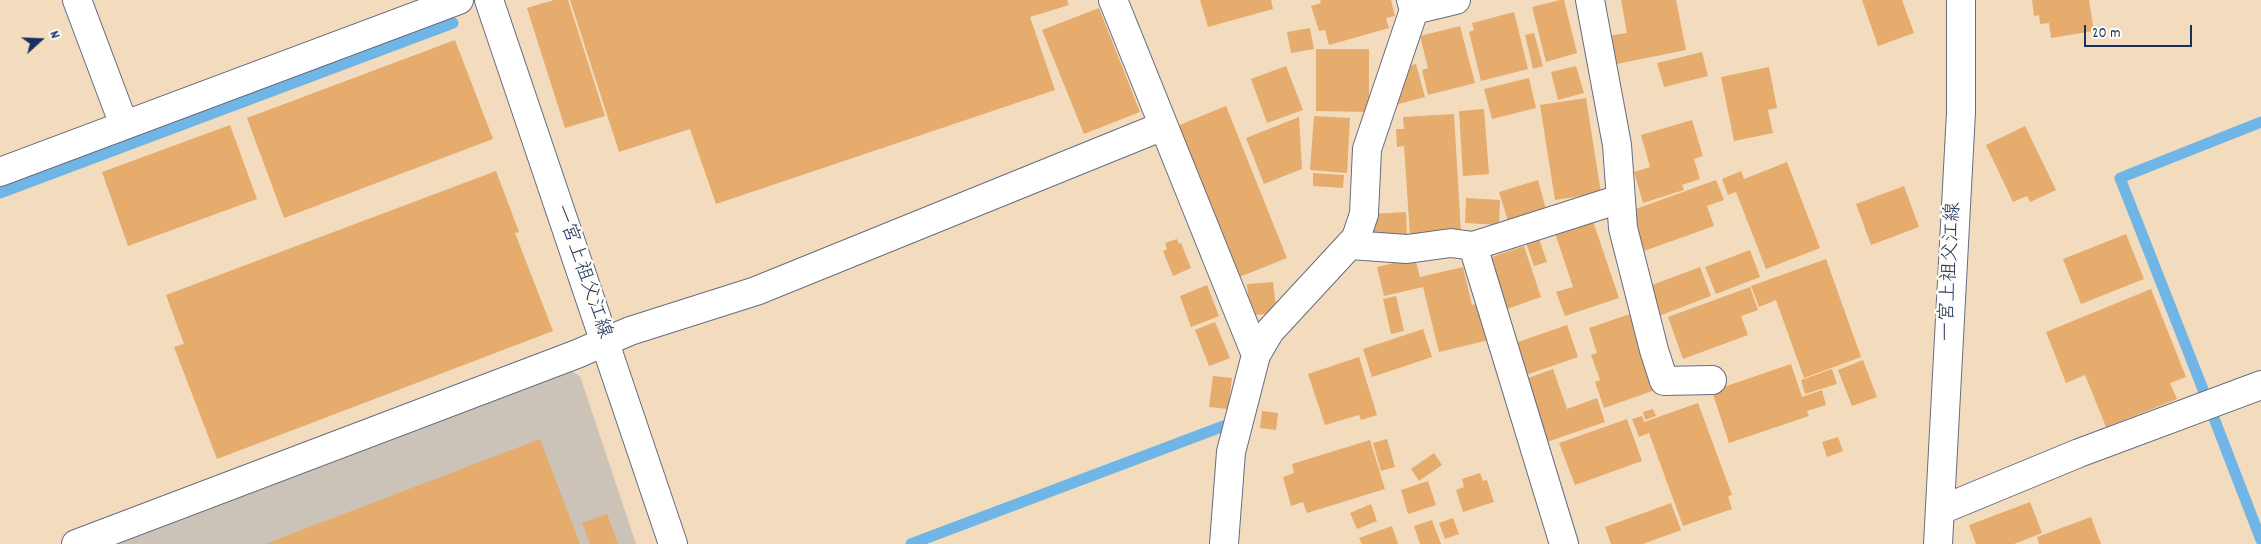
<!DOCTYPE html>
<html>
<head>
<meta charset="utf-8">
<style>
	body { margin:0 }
	#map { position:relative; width:2261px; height:544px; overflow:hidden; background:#f3dcbd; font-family:Dekko,sans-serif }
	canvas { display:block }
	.north { position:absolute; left:15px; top:15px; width:50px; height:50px; -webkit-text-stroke:4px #fdfcf7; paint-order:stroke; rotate:70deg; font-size:14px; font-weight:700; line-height:20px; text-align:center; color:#1b2f5e }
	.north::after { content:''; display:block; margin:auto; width:18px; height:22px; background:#1b2f5e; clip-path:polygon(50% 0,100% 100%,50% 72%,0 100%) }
	.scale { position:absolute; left:2084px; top:25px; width:108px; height:22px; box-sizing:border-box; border:2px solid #1b2f5e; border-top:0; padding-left:6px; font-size:15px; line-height:18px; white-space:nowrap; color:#1b2f5e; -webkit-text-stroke:4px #fdfcf7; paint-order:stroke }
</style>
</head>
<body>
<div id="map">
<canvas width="2261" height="544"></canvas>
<div class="north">N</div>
<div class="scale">20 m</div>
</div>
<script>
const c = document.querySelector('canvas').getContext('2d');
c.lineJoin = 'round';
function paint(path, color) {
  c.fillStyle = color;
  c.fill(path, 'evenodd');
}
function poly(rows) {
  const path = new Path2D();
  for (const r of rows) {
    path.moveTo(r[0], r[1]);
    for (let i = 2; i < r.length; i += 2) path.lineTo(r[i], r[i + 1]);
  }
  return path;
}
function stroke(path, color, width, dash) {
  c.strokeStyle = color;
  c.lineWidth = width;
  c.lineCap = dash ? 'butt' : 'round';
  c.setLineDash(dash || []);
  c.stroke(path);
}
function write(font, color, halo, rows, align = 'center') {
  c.font = font + ' Dekko,"Klee One",sans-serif';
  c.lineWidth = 5;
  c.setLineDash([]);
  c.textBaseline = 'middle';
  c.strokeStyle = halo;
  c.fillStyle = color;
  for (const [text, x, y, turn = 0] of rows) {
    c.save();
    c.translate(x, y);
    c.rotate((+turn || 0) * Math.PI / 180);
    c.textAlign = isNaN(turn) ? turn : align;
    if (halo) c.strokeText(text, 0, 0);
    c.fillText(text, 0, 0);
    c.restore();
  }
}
paint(poly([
	[567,369,580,376,636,544,106,544]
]), '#cbc3b8');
stroke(poly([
	[0,193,453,23],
	[2204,392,2120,178,2261,122],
	[2212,413,2261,540],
	[911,544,1229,424]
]), '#6fb6e6', 11);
paint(poly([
	[554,0,568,0,605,116,565,128,527,8],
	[570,0,1067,0,1069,5,1030,17,1055,90,716,204,690,129,619,152],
	[1200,0,1271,0,1273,9,1208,27],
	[1320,0,1391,0,1395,16,1386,18,1389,28,1329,45,1325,30,1319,31,1311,6,1321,3],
	[1560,0,1564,0,1577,53,1546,62,1532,7],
	[1621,0,1676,0,1686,50,1612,65,1607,36,1627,33],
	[1862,0,1902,0,1914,33,1878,46],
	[2032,0,2089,0,2094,31,2051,38,2049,23,2040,24,2039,15,2034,16],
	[1099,8,1140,112,1084,134,1042,30],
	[1514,12,1528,69,1481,81,1469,32,1474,30,1472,23],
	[1460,26,1475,83,1428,95,1422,70,1428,68,1420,36],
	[1310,28,1314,49,1291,53,1287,32],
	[1534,33,1543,66,1533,69,1525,35],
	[455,40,493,139,284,218,247,118],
	[1316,49,1369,49,1369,112,1316,111],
	[1702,52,1708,76,1664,87,1657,63],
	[1416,64,1425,97,1391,106,1402,68],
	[1286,66,1303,110,1267,123,1251,79],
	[1576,66,1584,93,1558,100,1551,72],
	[1769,67,1777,108,1768,110,1773,133,1734,141,1721,77],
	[1529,78,1536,108,1492,119,1484,89],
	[1586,98,1601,193,1555,200,1540,105],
	[1226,106,1287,258,1237,278,1177,126],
	[1484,109,1489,174,1463,176,1459,111],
	[1454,114,1461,233,1410,236,1404,146,1397,147,1396,129,1404,129,1403,117],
	[1314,116,1350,118,1347,173,1310,170],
	[1299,117,1302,169,1264,184,1246,138],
	[1692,120,1703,156,1694,159,1700,179,1682,185,1684,190,1643,203,1634,172,1650,167,1641,135],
	[230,125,257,199,128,246,102,172],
	[2025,126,2056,190,2030,202,2027,196,2013,202,1986,145],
	[1787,162,1820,248,1766,269,1736,192,1728,195,1722,179,1741,171,1744,179],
	[496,171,519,232,515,233,553,331,217,459,174,347,184,344,166,295],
	[1313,173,1344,175,1343,188,1313,186],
	[1538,180,1546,209,1508,221,1499,192],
	[1716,180,1724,200,1707,206,1714,226,1644,251,1630,211],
	[1904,186,1919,227,1871,245,1856,204],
	[1466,198,1500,200,1499,225,1465,223],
	[1406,212,1407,236,1372,238,1371,214],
	[1593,221,1619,298,1565,316,1556,292,1573,287,1555,233],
	[2126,234,2144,279,2081,304,2063,259],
	[1538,236,1547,262,1534,266,1525,240],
	[1177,239,1179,244,1181,243,1191,268,1173,276,1163,251,1167,249,1165,243],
	[1524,246,1541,297,1504,310,1486,259],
	[1750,250,1760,277,1716,294,1705,267],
	[1415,258,1420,277,1463,267,1472,305,1480,303,1489,340,1439,352,1423,287,1384,296,1377,267],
	[1826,259,1861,357,1804,378,1776,300,1759,307,1751,286],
	[1700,267,1711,296,1656,317,1644,288],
	[1273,282,1276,307,1267,314,1254,315,1249,310,1247,284],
	[1207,285,1219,316,1191,327,1180,296],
	[1750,287,1758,310,1741,316,1748,335,1683,359,1668,317],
	[2151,289,2186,377,2170,383,2177,399,2106,427,2085,375,2066,383,2046,332],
	[1396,296,1404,331,1391,334,1383,299],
	[1630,314,1655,390,1604,408,1595,382,1600,380,1591,355,1597,353,1589,328],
	[1215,322,1230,358,1209,366,1195,330],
	[1567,325,1578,357,1526,375,1515,343],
	[1423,329,1432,357,1372,377,1363,349],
	[1359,357,1377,415,1361,420,1359,415,1325,425,1308,374],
	[1863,360,1877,397,1852,406,1838,370],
	[1791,364,1802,397,1822,390,1826,405,1807,411,1809,416,1729,443,1712,391],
	[1553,369,1567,409,1597,398,1605,422,1544,443,1522,380],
	[1832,369,1837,384,1805,394,1801,380],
	[1213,376,1232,378,1228,409,1209,407],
	[1698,403,1732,495,1728,496,1732,509,1683,526,1649,433,1639,437,1632,419,1642,416,1644,422],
	[1653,409,1656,416,1645,420,1643,412],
	[1262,411,1278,413,1276,430,1260,428],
	[1627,419,1642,461,1575,485,1559,443],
	[1838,437,1843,451,1827,457,1822,442],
	[540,439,580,544,265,544],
	[1387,439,1395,467,1381,471,1373,443],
	[1370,440,1385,489,1307,513,1303,502,1291,506,1283,477,1294,473,1292,464],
	[1434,453,1442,465,1419,481,1411,469],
	[1480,473,1483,481,1487,480,1494,502,1463,512,1456,490,1464,487,1462,479],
	[1428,481,1436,505,1408,514,1401,490],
	[2030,502,2042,533,2014,544,1976,544,1969,525],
	[1671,503,1681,530,1643,544,1611,544,1605,527],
	[1371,504,1377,521,1357,529,1350,513],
	[607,514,618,544,590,544,582,523],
	[2091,517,2101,544,2039,544,2037,537],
	[1453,518,1459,534,1445,539,1439,523],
	[1432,520,1441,544,1420,544,1414,526],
	[1392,526,1398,544,1362,544,1359,538]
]), '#e5ac6d');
const minor = poly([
	[77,0,124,125],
	[1113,0,1256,355],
	[1590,0,1617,145,1623,228,1654,350,1664,381,1712,380],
	[1414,10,1456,0],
	[0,172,459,0],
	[1350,245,1407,249,1451,243,1473,246,1620,199],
	[1473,246,1564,544],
	[1941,510,2079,453,2261,385],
	[76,544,577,354,630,331,756,291,1163,126],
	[1224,544,1231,452,1256,355,1270,331,1356,238,1364,214,1367,149,1414,10,1411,0]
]);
const secondary = poly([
	[489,0,673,544],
	[1938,544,1961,112,1961,0]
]);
stroke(minor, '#676c7f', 30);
stroke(secondary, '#676c7f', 30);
stroke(minor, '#fff', 28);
stroke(secondary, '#fff', 28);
write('20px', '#1b2f5e', '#fdfcf7', [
	["一宮上祖父江線",581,272,71],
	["一宮上祖父江線",1952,272,-87]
]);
</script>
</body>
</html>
